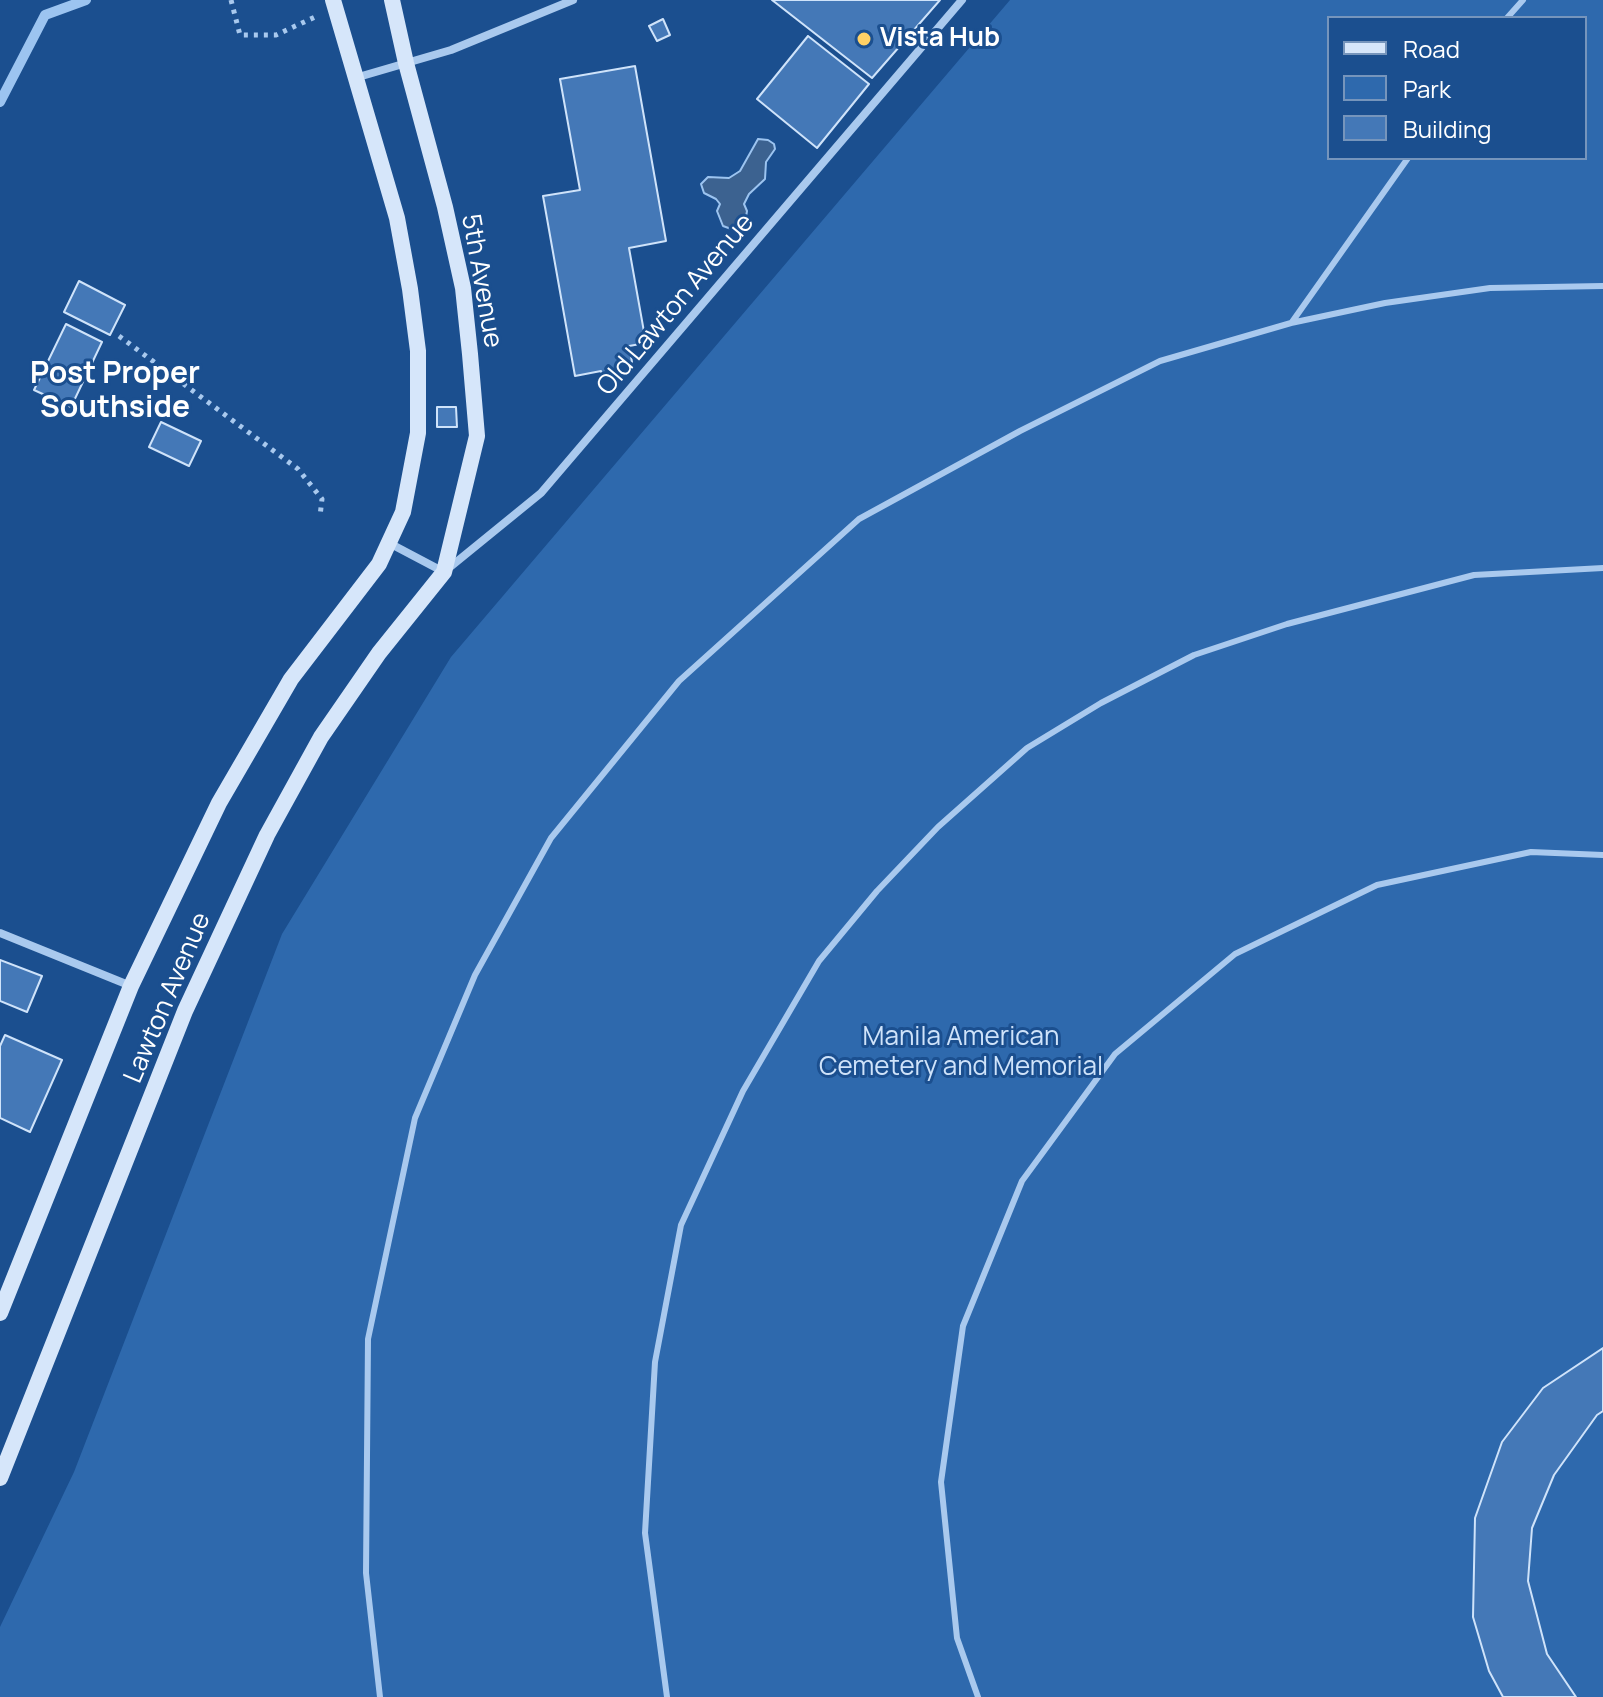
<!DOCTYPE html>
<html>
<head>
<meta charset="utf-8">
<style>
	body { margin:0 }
	#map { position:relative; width:1603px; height:1697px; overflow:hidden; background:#1b4f8f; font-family:Manrope,sans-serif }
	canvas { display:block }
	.legend { position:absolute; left:1327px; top:16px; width:260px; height:144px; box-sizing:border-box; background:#1b4f8f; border:2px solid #7695bc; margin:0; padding:10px 14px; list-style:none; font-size:24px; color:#fff }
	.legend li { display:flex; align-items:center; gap:16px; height:40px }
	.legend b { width:40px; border:2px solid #7695bc }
</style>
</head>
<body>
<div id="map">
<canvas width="1603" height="1697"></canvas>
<ul class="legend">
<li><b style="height:10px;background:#d6e6fa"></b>Road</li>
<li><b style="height:22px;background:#2e69ad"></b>Park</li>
<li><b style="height:22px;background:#4478b7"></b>Building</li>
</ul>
</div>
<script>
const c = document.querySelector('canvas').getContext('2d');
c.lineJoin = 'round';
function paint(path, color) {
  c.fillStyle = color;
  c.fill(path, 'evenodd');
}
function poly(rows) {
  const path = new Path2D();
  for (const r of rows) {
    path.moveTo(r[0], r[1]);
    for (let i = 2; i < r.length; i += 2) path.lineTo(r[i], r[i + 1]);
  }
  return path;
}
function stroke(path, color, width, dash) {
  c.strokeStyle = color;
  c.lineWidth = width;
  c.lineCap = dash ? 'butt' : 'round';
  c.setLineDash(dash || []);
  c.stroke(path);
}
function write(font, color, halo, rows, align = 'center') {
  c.font = font + ' Manrope,sans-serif';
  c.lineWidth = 6;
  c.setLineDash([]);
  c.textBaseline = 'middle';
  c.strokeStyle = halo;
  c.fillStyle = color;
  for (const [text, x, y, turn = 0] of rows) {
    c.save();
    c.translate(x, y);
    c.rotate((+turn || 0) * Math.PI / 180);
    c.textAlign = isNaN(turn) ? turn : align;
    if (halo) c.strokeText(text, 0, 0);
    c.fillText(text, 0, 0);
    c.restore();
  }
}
paint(poly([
	[1010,0,1603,0,1603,1697,0,1697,0,1627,74,1472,282,934,451,657],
	[1329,18,1585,18,1585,158,1329,158]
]), '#2e69ad');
const water = poly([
	[758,139,768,140,774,144,775,149,766,162,765,179,749,194,744,204,747,211,745,223,734,230,723,226,717,211,720,204,716,199,704,193,701,184,708,177,729,178,740,171,758,139]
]);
paint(water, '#3c6290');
stroke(water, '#9cc4f0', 2);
stroke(poly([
	[0,102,45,15,86,0]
]), '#9cc4f0', 10);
const building = poly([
	[772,0,940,0,872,78,772,0],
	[663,19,670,35,657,41,649,26,663,19],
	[808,36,869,84,817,148,757,99,808,36],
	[635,66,666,241,629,248,646,343,629,346,632,362,618,365,620,375,603,378,601,371,575,376,543,196,580,190,560,79,635,66],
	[79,281,125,305,110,335,64,312,79,281],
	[66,324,102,342,71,407,34,390,66,324],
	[437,407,456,407,457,427,437,427,437,407],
	[161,422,201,441,189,466,149,447,161,422],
	[0,960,42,976,27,1012,0,1001,0,960],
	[5,1035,62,1060,30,1132,0,1118,0,1046,5,1035],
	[1603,1348,1603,1411,1597,1415,1554,1475,1532,1528,1528,1581,1547,1654,1576,1697,1503,1697,1489,1671,1473,1617,1475,1518,1502,1442,1543,1388,1603,1348]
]);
paint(building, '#4478b7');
stroke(building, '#cfe3fa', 2);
stroke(poly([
	[231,0,240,35,276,35,315,17],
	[119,336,298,469,322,499,320,516]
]), '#a9c9ee', 5, [4, 6]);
stroke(poly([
	[1507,18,1523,0],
	[1292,322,1408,158],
	[380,1697,366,1573,368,1339,415,1118,475,975,551,838,679,681,859,519,1020,431,1160,361,1291,323,1385,303,1490,288,1603,286],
	[667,1697,645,1533,655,1362,681,1225,743,1091,819,961,877,891,938,827,1027,748,1101,703,1194,655,1287,624,1474,575,1603,568],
	[978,1697,957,1638,941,1482,963,1326,1022,1181,1115,1054,1235,954,1377,885,1531,852,1603,855]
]), '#a9c9ee', 6);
stroke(poly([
	[355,78,451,50,573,0],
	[389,543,444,572,541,493,962,0],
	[0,933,131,986]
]), '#a9c9ee', 8);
stroke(poly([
	[0,1313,131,986,219,803,291,679,379,564,403,512,418,433,418,351,410,289,397,218,333,0],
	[0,1478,185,1011,267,835,321,737,379,653,444,572,477,436,470,354,463,288,445,207,406,63,392,0]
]), '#d6e6fa', 16);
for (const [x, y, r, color] of [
	[864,39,8,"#ffd166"]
]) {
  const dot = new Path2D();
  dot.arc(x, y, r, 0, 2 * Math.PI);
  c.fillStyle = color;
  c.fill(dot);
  stroke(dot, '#1b4f8f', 3);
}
write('bold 26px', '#fff', '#1b4f8f', [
	["Vista Hub",880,39]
], 'left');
write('26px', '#fff', '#1b4f8f', [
	["5th Avenue",481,281,80],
	["Old Lawton Avenue",676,305,-50],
	["Lawton Avenue",168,998,-67]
]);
write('26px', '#cfe3fa', '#1b4f8f', [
	["Manila American",961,1038],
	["Cemetery and Memorial",961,1068]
]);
write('bold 30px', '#fff', '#1b4f8f', [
	["Post Proper",115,375],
	["Southside",115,409]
]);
</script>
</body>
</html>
